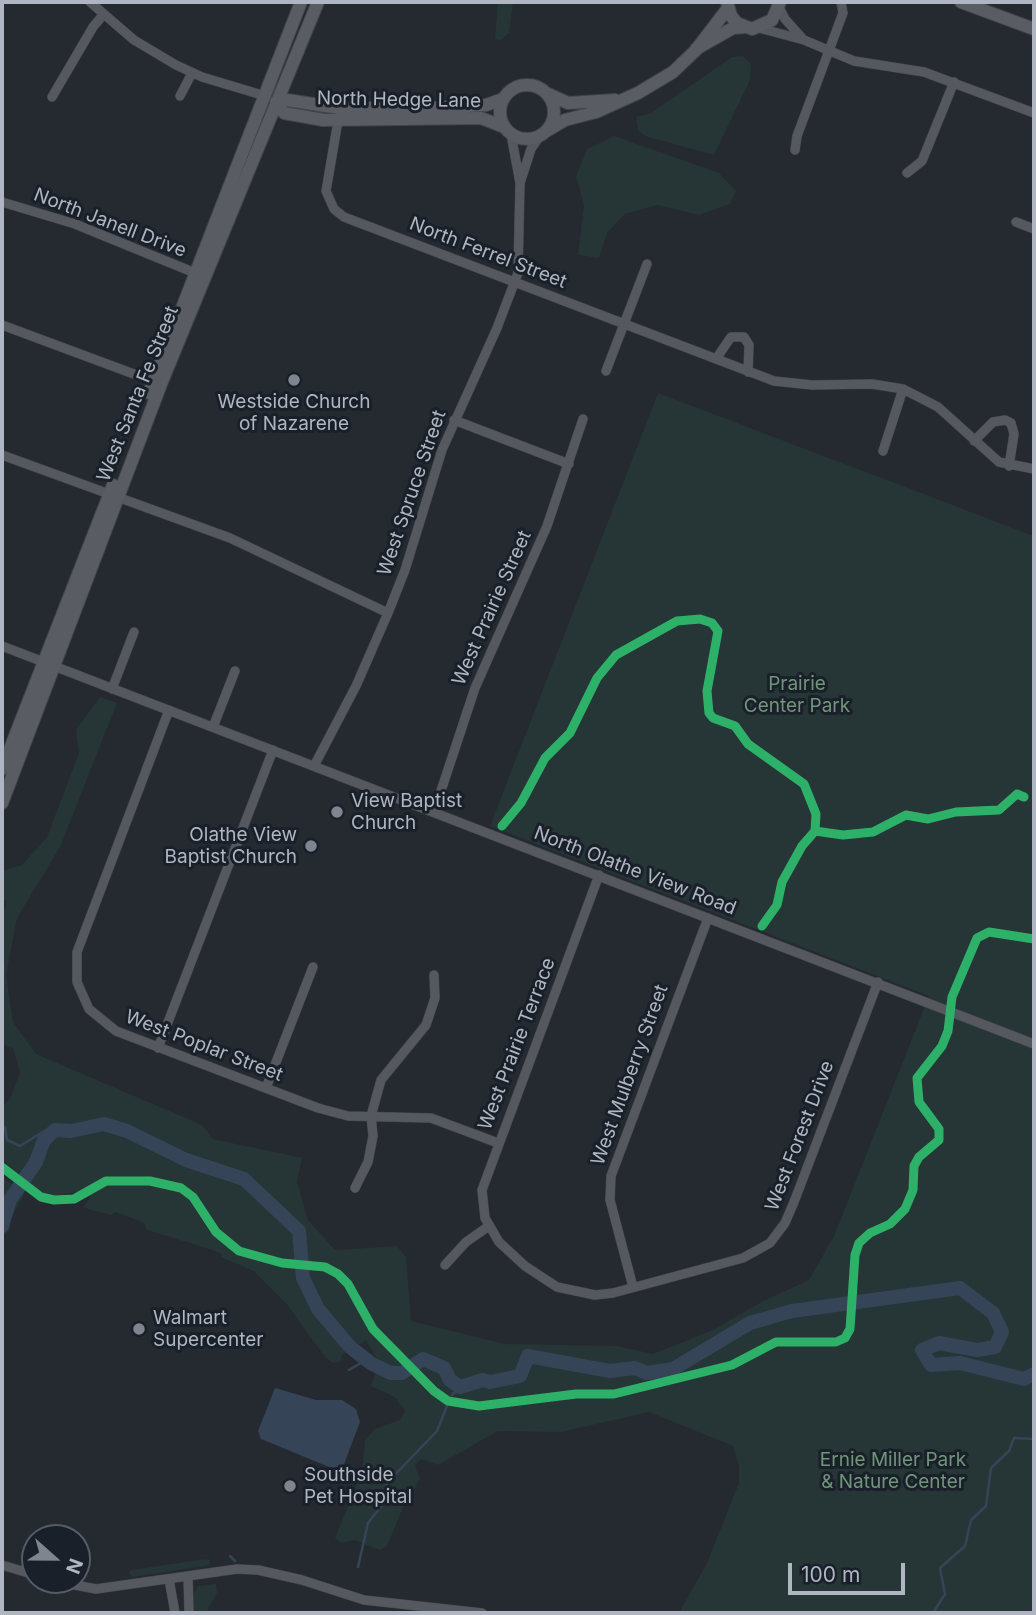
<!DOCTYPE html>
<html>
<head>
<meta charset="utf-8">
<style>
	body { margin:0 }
	#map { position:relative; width:1036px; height:1615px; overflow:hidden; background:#252a30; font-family:Inter,sans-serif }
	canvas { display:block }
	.frame { position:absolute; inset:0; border:4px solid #afb6c2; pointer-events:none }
	.north { position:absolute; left:21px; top:1524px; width:70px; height:70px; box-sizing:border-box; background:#1a2029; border:2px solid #565c66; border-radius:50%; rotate:111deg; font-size:19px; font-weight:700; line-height:28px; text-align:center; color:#afb6c2 }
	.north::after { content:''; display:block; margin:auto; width:24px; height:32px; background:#7f858f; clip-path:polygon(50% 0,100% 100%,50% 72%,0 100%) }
	.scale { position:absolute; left:788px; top:1563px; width:117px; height:32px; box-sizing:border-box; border:4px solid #afb6c2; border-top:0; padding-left:9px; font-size:21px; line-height:24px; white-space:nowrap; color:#afb6c2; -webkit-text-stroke:5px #1a2029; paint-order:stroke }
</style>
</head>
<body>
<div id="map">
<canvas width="1036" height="1615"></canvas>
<div class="frame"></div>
<div class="north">N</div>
<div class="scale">100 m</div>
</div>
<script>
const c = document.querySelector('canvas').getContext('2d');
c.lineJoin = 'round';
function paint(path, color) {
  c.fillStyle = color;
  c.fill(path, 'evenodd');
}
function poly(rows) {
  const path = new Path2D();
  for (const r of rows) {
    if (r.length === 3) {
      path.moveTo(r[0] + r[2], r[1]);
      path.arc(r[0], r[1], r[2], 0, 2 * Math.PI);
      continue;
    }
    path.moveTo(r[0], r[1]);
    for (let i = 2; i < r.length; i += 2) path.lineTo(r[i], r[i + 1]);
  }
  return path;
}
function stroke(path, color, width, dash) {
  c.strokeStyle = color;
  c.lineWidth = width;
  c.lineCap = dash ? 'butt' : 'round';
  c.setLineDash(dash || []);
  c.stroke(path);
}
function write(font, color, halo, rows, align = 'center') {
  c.font = font + ' Inter,sans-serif';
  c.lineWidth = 6;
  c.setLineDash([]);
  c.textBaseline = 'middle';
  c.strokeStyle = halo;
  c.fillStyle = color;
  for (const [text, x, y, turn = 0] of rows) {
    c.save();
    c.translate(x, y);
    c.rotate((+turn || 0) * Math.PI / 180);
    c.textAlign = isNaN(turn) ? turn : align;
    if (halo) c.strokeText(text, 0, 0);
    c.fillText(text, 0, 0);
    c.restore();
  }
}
paint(poly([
	[498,2,513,2,509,33,501,40,495,39],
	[743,56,751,64,750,80,714,155,645,136,638,130,636,117,651,113,732,57],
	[614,136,719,173,736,191,730,204,699,215,658,205,625,214,607,233,599,258,578,255,584,205,576,176,587,149],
	[658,393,1034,536,1034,1613,679,1613,707,1563,739,1483,739,1466,733,1446,649,1412,561,1432,498,1431,438,1465,421,1459,415,1466,420,1479,404,1505,387,1546,380,1550,354,1540,342,1543,335,1538,362,1473,365,1440,375,1429,400,1420,405,1411,395,1397,371,1386,379,1363,366,1340,342,1355,340,1362,333,1363,325,1357,286,1303,254,1271,221,1257,222,1254,213,1250,147,1230,144,1223,116,1212,111,1215,88,1209,83,1207,91,1197,86,1191,51,1196,36,1189,2,1159,2,1107,10,1099,20,1072,13,1048,2,1044,2,916,7,902,2,898,2,871,22,865,47,837,79,753,76,730,100,697,117,703,60,847,17,918,6,975,13,1022,36,1054,202,1125,213,1139,302,1158,297,1182,308,1220,335,1250,397,1246,406,1257,411,1321,505,1344,617,1346,653,1354,713,1330,763,1301,809,1280,834,1236,929,996,490,826],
	[2,1177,25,1193,11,1218,9,1231,2,1235],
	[205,1559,210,1560,210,1565,133,1577,129,1573,131,1570],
	[216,1584,217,1593,208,1608,208,1613,194,1613,193,1595,198,1586]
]), '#263536');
paint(poly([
	[275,1388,316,1400,342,1400,356,1409,360,1422,344,1464,334,1469,261,1439,258,1431]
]), '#364458');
stroke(poly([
	[2,1128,5,1127,7,1140,20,1146,46,1130,55,1130],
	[349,1370,366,1360],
	[452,1395,460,1387],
	[230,1556,235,1561],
	[358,1567,368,1523,383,1504,387,1483,437,1431,447,1406],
	[933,1613,945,1594,940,1568,965,1546,971,1520,986,1506,991,1468,1009,1451,1014,1438,1034,1439]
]), '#364458', 2.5);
stroke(poly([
	[2,1226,10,1200,36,1162,44,1140,55,1130,71,1131,104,1124,127,1131,186,1160,244,1179,299,1231,303,1278,318,1309,350,1347,372,1364,391,1373,402,1373,423,1359,444,1368,450,1380,460,1387,483,1380,490,1382,520,1376,528,1356,610,1371,635,1368,647,1373,673,1369,750,1323,792,1311,960,1288,993,1313,1002,1332,995,1347,977,1350,939,1343,922,1350,931,1365,960,1363,1024,1379,1034,1374]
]), '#364458', 14);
const street = poly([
	[90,2,134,40,176,65,202,77,262,95],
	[779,7,785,19,802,38],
	[759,28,804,40,854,61,924,72,1034,113],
	[180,96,192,73],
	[52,97,93,27,103,15],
	[338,121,326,191,334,209,344,217,774,381,812,385,872,384,903,389,938,407,999,462,1034,469],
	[795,150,797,136,843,13,841,2],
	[907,173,922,161,954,82],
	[520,183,531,149,540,136],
	[2,202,75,224,200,275],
	[1016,222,1034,229],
	[2,325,158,383],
	[716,359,731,337,744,337,749,345,748,372],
	[606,371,647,264],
	[454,420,569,464],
	[974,441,993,422,1005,420,1011,423,1014,434,1009,466],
	[883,451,903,389],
	[2,455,230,538,388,613],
	[2,646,1034,1044],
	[112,689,134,632],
	[169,710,77,952,77,982,89,1009,116,1031,318,1108,348,1116,431,1118,498,1143],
	[213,727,235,671],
	[314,766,356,686,388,613,405,570,442,450,497,328,518,273,520,183,511,134],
	[434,812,475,688,547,526,583,419],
	[599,875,482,1190,485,1218,499,1242,525,1266,557,1287,595,1295,613,1293,743,1258,770,1243,785,1223,794,1202,878,982],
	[158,1048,273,750],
	[266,1088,313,967],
	[355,1188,368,1162,373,1136,371,1116,381,1080,426,1025,435,998,434,975],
	[445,1265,466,1242,489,1226],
	[633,1287,610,1200,611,1176,708,918],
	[2,1565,35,1575],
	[188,1576,189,1613],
	[169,1579,175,1613],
	[49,1580,96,1589,237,1569,258,1570,302,1580,364,1600,482,1613]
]);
const secondary = poly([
	[727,2,731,16,737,23,752,29,772,20,780,2],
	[961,2,1034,29],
	[696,49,733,28,745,27],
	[527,112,27],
	[548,94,568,103,615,100],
	[276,102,284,113,323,120,481,118,504,127],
	[276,102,287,100,339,108,433,108,486,105,503,99],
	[548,130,565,120,596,112,638,93,673,72,696,50,728,8],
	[149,393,301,2],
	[2,769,113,485],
	[2,803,161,384,318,2]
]);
stroke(street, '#414449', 10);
stroke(secondary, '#414449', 14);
stroke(street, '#55585e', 9);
stroke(secondary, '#595c63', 12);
stroke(poly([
	[502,826,521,803,545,758,570,733,597,678,616,655,677,621,700,619,712,623,718,631,707,691,709,713,713,718,735,726,748,744,804,784,816,814,815,831,802,846,782,882,777,905,762,926],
	[815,831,843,835,873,832,906,815,928,819,956,812,999,810,1017,794,1024,797],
	[2,1167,41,1197,54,1200,74,1199,106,1181,150,1181,181,1188,193,1197,216,1232,239,1251,282,1263,325,1267,338,1274,348,1284,373,1329,434,1391,448,1401,479,1406,576,1394,614,1394,732,1365,776,1342,836,1342,845,1338,850,1329,855,1255,859,1243,870,1233,890,1224,905,1209,913,1190,914,1166,919,1157,939,1140,939,1129,919,1102,917,1078,942,1046,948,1031,952,997,977,938,989,932,1034,939]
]), '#2db169', 9);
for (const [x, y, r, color] of [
	[294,380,7,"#7f858f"],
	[337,812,7,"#7f858f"],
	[311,846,7,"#7f858f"],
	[139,1329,7,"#7f858f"],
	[290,1486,7,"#7f858f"]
]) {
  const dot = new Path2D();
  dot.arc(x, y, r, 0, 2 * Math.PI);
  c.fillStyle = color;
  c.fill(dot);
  stroke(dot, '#1a2029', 2.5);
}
write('19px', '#afb6c2', '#1a2029', [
	["North Hedge Lane",399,100,1],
	["North Janell Drive",110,223,21],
	["North Ferrel Street",488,253,21],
	["West Santa Fe Street",138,394,-68],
	["West Spruce Street",412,493,-71],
	["West Prairie Street",492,608,-66],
	["North Olathe View Road",635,871,21],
	["West Prairie Terrace",517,1044,-69],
	["West Poplar Street",204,1046,21],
	["West Mulberry Street",630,1075,-70],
	["West Forest Drive",800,1136,-69]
]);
write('19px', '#afb6c2', '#1a2029', [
	["Westside Church",294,402,"center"],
	["of Nazarene",294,424,"center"],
	["View Baptist",351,801],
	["Church",351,823],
	["Olathe View",297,835,"right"],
	["Baptist Church",297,857,"right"],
	["Walmart",153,1318],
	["Supercenter",153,1340],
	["Southside",304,1475],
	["Pet Hospital",304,1497]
], 'left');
write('19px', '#709578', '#1a2029', [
	["Prairie",797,684],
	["Center Park",797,706],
	["Ernie Miller Park",893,1460],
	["& Nature Center",893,1482]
]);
</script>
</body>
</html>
